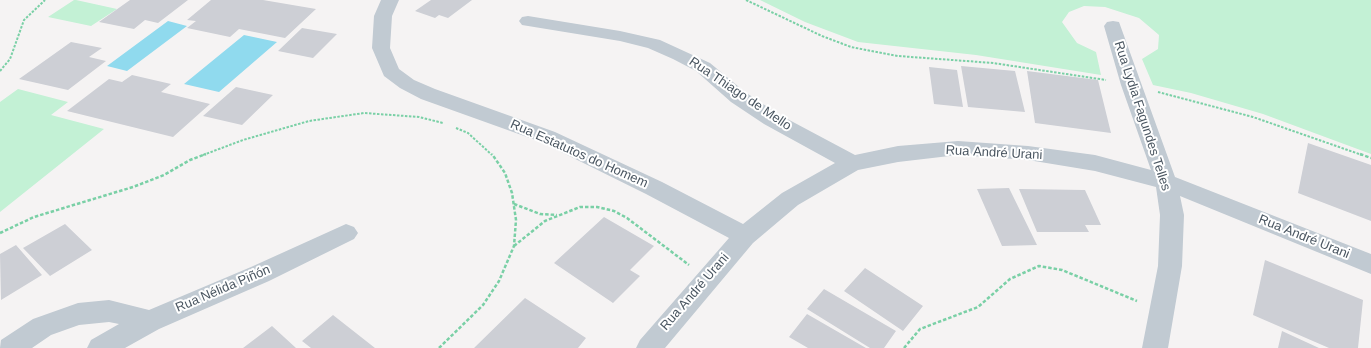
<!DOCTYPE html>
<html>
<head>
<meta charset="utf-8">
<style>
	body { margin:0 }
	canvas { display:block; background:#f5f3f3 }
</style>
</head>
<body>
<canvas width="1371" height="348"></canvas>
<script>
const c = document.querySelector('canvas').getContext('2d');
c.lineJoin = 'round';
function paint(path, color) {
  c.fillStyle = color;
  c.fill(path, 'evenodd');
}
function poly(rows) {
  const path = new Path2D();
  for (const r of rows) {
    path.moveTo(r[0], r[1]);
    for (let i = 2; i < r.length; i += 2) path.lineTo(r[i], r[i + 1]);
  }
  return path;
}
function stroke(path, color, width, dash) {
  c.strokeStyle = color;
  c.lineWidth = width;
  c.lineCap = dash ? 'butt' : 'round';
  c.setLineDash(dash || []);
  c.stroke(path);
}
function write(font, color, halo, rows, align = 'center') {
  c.font = font + ' Helvetica,sans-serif';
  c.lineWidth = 4;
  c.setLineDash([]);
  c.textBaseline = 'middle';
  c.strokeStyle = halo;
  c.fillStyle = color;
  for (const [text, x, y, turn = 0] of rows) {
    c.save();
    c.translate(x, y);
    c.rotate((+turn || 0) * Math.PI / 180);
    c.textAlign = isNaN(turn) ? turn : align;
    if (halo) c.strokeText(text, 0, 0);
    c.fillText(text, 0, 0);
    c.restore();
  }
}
paint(poly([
	[74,0,76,0,117,9,91,26,48,17],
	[760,0,1371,0,1371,154,1263,114,1191,93,1153,85,1142,59,1158,49,1159,35,1139,18,1105,7,1084,6,1069,12,1062,22,1077,43,1096,52,1101,75,976,55,858,42,805,22],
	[18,89,68,102,51,115,104,129,0,212,0,102]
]), '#c3f1d5');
paint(poly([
	[168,21,187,26,127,71,107,66],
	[244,35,277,42,219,92,184,84]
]), '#90daee');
paint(poly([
	[130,0,188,0,158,23,145,20,134,29,99,22],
	[211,0,263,0,316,9,285,38,239,29,230,37,187,28,196,21,187,20],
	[431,0,472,0,448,18,439,15,435,18,415,11],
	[302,28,337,34,313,58,278,51],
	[71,42,102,48,89,57,106,61,68,90,19,79],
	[961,66,1015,71,1025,112,968,107],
	[929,67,957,70,963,107,934,104],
	[1027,71,1098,80,1111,133,1035,123],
	[132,75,171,84,161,92,210,104,173,137,67,111,109,79,122,82],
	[236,87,273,95,242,125,203,116],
	[1308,143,1371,165,1371,221,1298,193],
	[1009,188,1037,245,1002,246,977,189],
	[1019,189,1085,190,1101,225,1085,225,1089,232,1037,232],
	[604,217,654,246,630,270,640,276,613,303,554,263],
	[65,224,92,250,50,276,23,248],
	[16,245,42,275,1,300,0,254],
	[1265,260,1363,300,1358,348,1329,348,1253,315],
	[865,268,923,306,903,331,844,291],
	[824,289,896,331,884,348,870,348,807,309],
	[525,298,586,338,578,348,474,348],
	[807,314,866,348,808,348,789,337],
	[333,315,375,348,311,348,302,341],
	[272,326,296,348,243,348],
	[1282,331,1319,348,1278,348]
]), '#cdcfd5');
stroke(poly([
	[746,0,822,36,851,47,898,56,993,63,1106,80],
	[0,71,10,59,24,20,45,0],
	[1158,92,1253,117,1362,155],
	[456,128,468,133,492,155],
	[203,155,243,140,309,121,364,113,419,117,443,123]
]), '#7ad0a6', 2, [2.5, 1.5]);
stroke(poly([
	[1360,154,1371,158],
	[514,204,540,214,557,215],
	[0,233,34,217,133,187,164,175,190,160,206,154],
	[514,246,545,221,580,207,597,207,614,211,627,218,689,265],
	[439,348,483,305,499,281,514,246,516,220,512,193,505,173,492,154],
	[904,348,920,329,978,307,1010,279,1039,266,1062,270,1137,301]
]), '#7ad0a6', 2.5, [3.5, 2]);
paint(poly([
	[381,0,399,0,392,16,390,48,399,69,414,80,435,89,555,132,662,182,743,224,782,193,835,163,764,124,731,102,696,71,673,59,648,48,620,41,522,25,519,21,522,17,528,16,620,31,660,40,710,63,745,92,778,114,855,155,898,146,958,141,1028,146,1095,155,1151,170,1121,85,1104,26,1107,22,1113,21,1119,22,1175,177,1371,254,1371,274,1180,196,1184,215,1182,266,1168,348,1142,348,1158,266,1160,215,1156,187,1095,171,1028,160,958,155,898,162,858,170,798,205,753,243,665,348,636,348,640,340,729,238,646,194,541,142,421,99,400,88,384,76,372,48,374,16,381,0],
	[346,224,354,227,358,233,354,239,269,281,159,329,125,348,87,348,91,340,119,324,109,322,79,325,51,335,32,348,0,348,1,340,33,319,78,303,109,300,149,310,251,267,346,224]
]), '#c1cad2');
write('13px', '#4a5661', '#fff', [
	["Rua Thiago de Mello",740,94,34],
	["Rua Lydia Fagundes Telles",1142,116,72],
	["Rua André Urani",994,153,3],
	["Rua Estatutos do Homem",579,154,24],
	["Rua André Urani",1304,237,22],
	["Rua Nélida Piñón",223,289,-23],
	["Rua André Urani",695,292,-49]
]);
</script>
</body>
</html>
